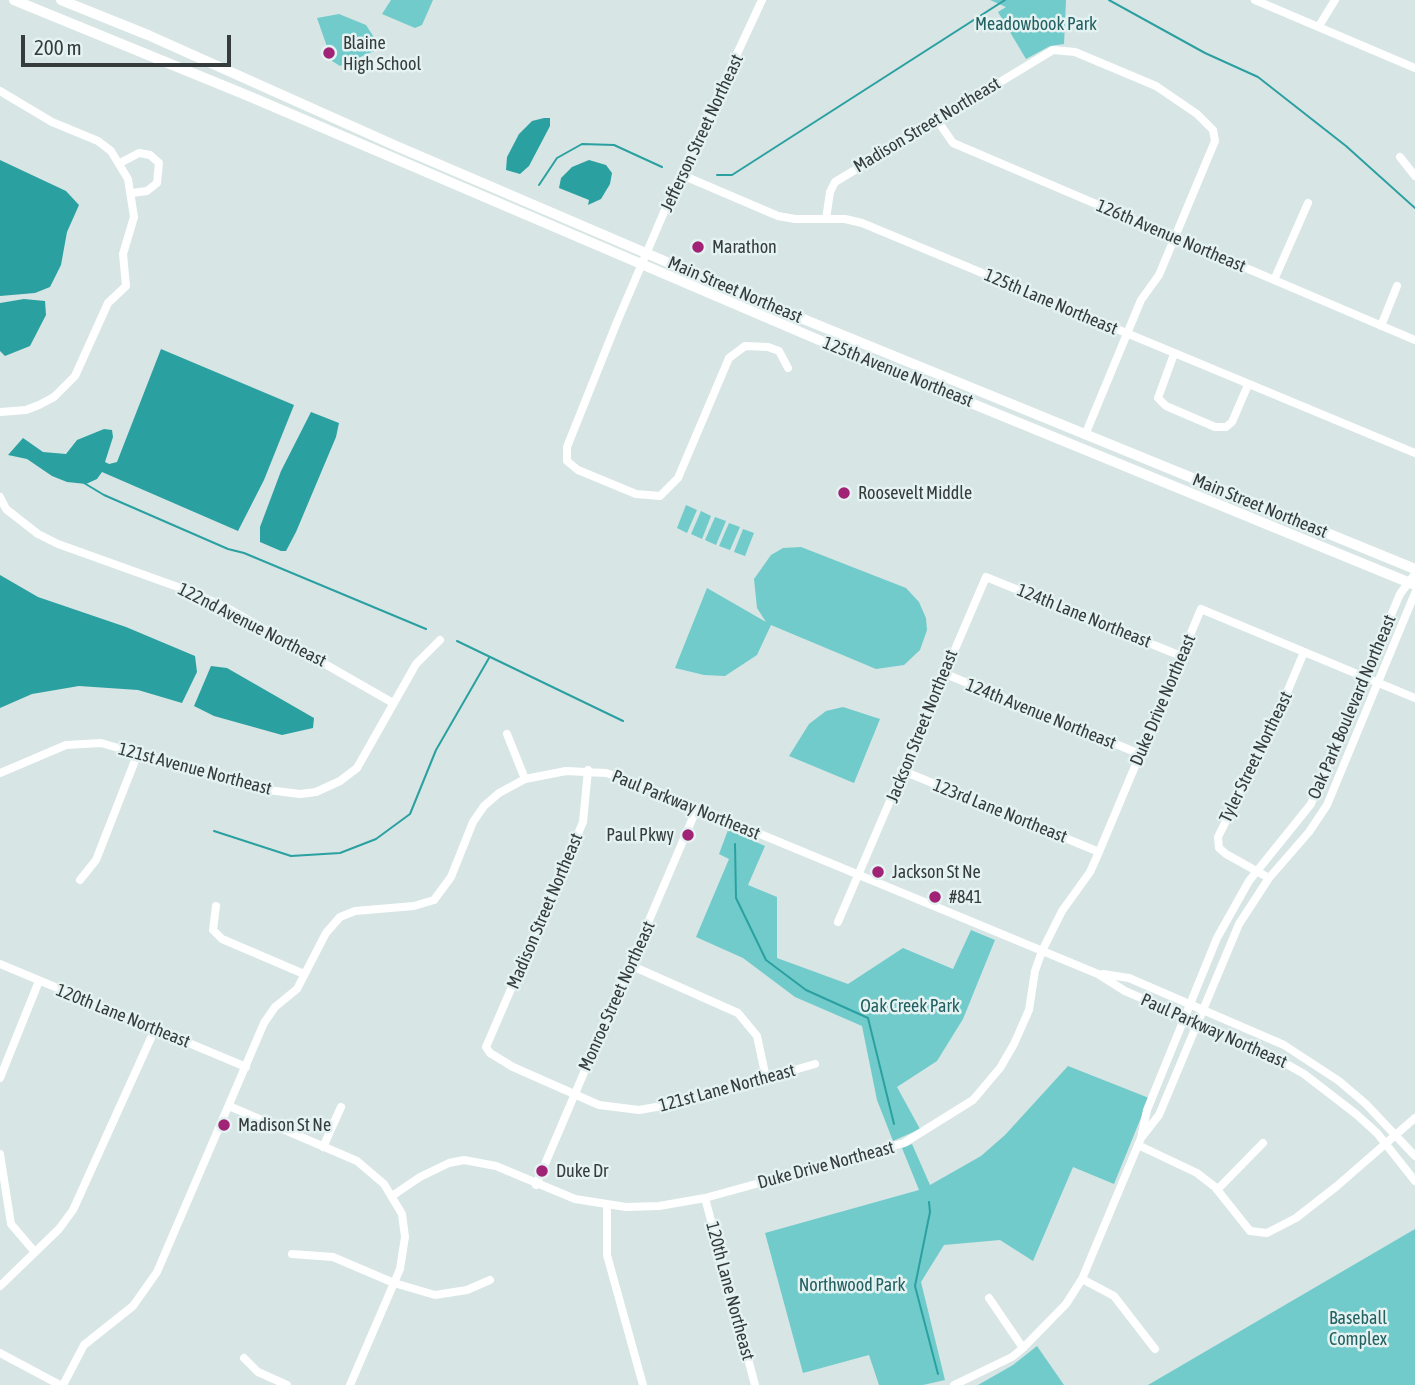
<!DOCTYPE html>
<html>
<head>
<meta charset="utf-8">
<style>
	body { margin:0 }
	#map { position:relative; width:1415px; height:1385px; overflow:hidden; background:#d7e5e5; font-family:"Asap Condensed",sans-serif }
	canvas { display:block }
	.scale { position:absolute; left:21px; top:35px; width:210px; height:32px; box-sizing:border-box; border:4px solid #363b3b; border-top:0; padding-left:9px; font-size:21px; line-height:24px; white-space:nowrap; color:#363b3b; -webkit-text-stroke:5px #e4f2f2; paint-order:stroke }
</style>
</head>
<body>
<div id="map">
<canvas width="1415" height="1385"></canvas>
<div class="scale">200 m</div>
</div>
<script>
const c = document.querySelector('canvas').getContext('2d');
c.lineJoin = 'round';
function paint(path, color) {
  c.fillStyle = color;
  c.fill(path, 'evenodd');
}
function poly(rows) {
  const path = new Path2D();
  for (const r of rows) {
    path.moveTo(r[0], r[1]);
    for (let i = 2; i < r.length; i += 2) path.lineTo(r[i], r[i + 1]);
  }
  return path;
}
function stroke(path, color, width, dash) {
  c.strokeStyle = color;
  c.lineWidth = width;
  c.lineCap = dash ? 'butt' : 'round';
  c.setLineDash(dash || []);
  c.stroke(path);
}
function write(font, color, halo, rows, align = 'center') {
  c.font = font + ' "Asap Condensed",sans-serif';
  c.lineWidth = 5;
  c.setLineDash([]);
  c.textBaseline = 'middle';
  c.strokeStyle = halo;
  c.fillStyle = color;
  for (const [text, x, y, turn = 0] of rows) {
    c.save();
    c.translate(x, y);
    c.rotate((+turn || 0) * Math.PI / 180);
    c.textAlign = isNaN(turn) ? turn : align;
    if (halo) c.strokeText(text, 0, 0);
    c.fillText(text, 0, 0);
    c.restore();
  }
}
paint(poly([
	[391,0,433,0,422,25,415,28,382,14],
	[990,0,1066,0,1064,44,1050,46,1026,59,998,12,1006,7],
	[339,14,366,25,381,48,340,66,332,61,317,18],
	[686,505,697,510,687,533,677,528],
	[701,511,711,516,702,539,691,534],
	[715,517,726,521,716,545,705,540],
	[729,523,740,527,730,550,719,546],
	[743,529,754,533,745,556,734,552],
	[801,547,906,588,919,602,926,618,927,630,920,650,904,665,876,669,771,625,757,655,725,676,704,675,675,668,707,588,766,622,757,608,754,579,771,555,783,548],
	[843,707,880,719,854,783,789,756,809,724,826,711],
	[728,830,765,846,748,885,777,897,777,958,848,984,903,948,953,969,971,930,995,940,963,1019,937,1061,897,1087,920,1129,893,1141,877,1100,862,1026,795,997,743,958,696,937,729,859,719,854],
	[1068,1066,1149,1098,1114,1184,1073,1167,1033,1261,1000,1240,944,1245,921,1282,945,1380,923,1385,879,1385,869,1355,803,1373,765,1233,919,1190,902,1148,912,1144,930,1185,981,1156,1005,1135],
	[1415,1229,1415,1385,1148,1385],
	[1037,1346,1064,1385,978,1385,1013,1365]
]), '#71cbcb');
paint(poly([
	[544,118,550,118,550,126,529,166,520,174,506,170,507,157,519,134,532,121],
	[0,160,66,191,79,205,67,232,61,265,50,287,35,293,0,296],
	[589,160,606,165,612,173,610,184,601,199,588,205,589,200,559,188,561,178,572,167],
	[24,299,45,301,46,315,30,346,5,356,0,351,0,303],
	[161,349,294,405,264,480,238,531,102,472,97,479,86,484,67,482,52,476,27,459,8,455,23,438,43,452,66,454,77,440,104,429,112,430,113,437,105,462,109,464,117,462],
	[311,412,339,423,336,437,296,532,286,551,281,551,260,542,260,527,281,471],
	[0,575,38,597,126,627,195,656,197,672,182,703,138,690,79,686,32,694,0,708],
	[211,666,227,668,314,718,313,728,282,735,214,716,194,706]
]), '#2ba0a1');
stroke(poly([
	[1109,0,1205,53,1258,77,1346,146,1415,208],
	[717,175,732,175,1005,0],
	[539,185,557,158,582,144,614,145,662,167],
	[84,483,104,495,228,549,244,553,426,629],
	[457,641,623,721],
	[214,831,291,856,340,853,376,839,410,814,436,750,489,658],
	[735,844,736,898,766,960,806,990,868,1018,894,1124],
	[929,1202,930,1212,915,1286,938,1374]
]), '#2ba0a1', 2);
stroke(poly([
	[762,0,670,198,617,322,567,447,567,461,578,470,636,494,660,496,678,478,729,358,745,346,768,347,779,351,788,368],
	[1255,0,1415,68],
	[1319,26,1335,0],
	[0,91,52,122,98,141,111,151,128,179,134,217,123,254,126,286,108,303,75,376,54,397,39,405,26,410,0,412],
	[937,120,953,143,1415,340],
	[1400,157,1415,176],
	[120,163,139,153,150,155,159,163,157,183,147,191,132,193],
	[682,175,778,216,795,219,845,219,862,223,1415,453],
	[826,219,830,192,835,182,1053,50,1075,52,1156,86,1197,114,1213,130,1215,141,1159,275,1141,300,1085,435],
	[1274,280,1308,203],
	[1381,326,1397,286],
	[1174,354,1158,398,1166,406,1215,427,1226,427,1232,422,1248,385],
	[0,497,6,509,38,534,58,544,189,591,229,609,393,703],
	[943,673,1140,754],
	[507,734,525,779],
	[588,770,583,822,486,1047,490,1053,513,1067,599,1105,639,1110,679,1103,815,1064],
	[901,770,1099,852],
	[0,773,66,745,101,743,260,789,300,794,316,792,340,781,357,768,416,664,440,640],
	[1269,878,1226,854,1219,848,1218,837,1272,728,1304,652],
	[80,880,96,860,138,753],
	[216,906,213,930,222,939,304,974],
	[838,922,986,577,1181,656],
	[0,964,246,1067],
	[630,965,738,1013,757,1036,766,1078],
	[1103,974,1129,978,1284,1045,1339,1081,1366,1104,1415,1156],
	[0,1078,39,981],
	[229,1106,357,1161,384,1184,402,1214,405,1237,400,1269,350,1385],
	[1141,1138,1159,1115,1239,924,1269,878,1309,832,1327,805,1415,593],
	[1138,1145,1197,1173,1215,1187,1250,1231,1267,1233,1296,1218,1337,1186,1415,1118],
	[323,1147,341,1107],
	[0,1154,11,1224,34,1251],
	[536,1185,697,808],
	[1217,1190,1263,1143],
	[392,1196,420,1177,449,1163,464,1160,496,1166,575,1199,626,1207,659,1206,705,1198,904,1143,973,1100,1000,1068,1014,1044,1029,1010,1035,971,1042,951,1062,911,1090,872,1099,852,1201,609,1415,698],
	[705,1198,755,1385],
	[607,1205,607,1255,643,1385],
	[292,1254,333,1257,394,1283,435,1295,467,1290,490,1280],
	[1082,1279,1114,1296,1155,1349],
	[0,1286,59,1229,73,1210,155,1029],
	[989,1298,1023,1348],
	[0,1353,60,1385],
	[244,1358,258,1372,287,1385],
	[63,1385,84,1345,133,1306,157,1272,264,1023,275,1007,297,989,326,933,340,917,355,911,414,906,434,900,451,877,473,822,484,806,499,793,525,779,566,771,606,773,637,783,1098,974,1125,991,1260,1049,1304,1074,1356,1114,1377,1133,1415,1181],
	[954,1385,1012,1357,1023,1348,1066,1304,1082,1279,1141,1138,1147,1110,1217,938,1249,881,1311,804,1400,594,1415,574]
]), '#fff', 8);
stroke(poly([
	[14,0,251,97,861,358,1415,585],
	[61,0,148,35,394,145,725,287,1415,569]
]), '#fff', 10);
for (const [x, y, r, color] of [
	[329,53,7,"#a12376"],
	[698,247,7,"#a12376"],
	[844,493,7,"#a12376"],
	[688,835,7,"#a12376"],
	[878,872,7,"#a12376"],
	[935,897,7,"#a12376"],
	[224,1125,7,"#a12376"],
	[542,1171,7,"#a12376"]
]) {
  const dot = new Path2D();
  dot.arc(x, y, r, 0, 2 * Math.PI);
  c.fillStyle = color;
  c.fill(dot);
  stroke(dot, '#e4f2f2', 2.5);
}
write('18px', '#236061', '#e4f2f2', [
	["Meadowbook Park",1036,24],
	["Oak Creek Park",910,1006],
	["Northwood Park",852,1285],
	["Baseball",1358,1318],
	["Complex",1358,1339]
]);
write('18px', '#363b3b', '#e4f2f2', [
	["Blaine",343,43],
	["High School",343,64],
	["Marathon",712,247],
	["Roosevelt Middle",858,493],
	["Paul Pkwy",674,835,"right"],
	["Jackson St Ne",892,872],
	["#841",949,897],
	["Madison St Ne",238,1125],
	["Duke Dr",556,1171]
], 'left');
write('18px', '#363b3b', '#e4f2f2', [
	["Madison Street Northeast",927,125,-31],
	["Jefferson Street Northeast",702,133,-65],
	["126th Avenue Northeast",1171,236,23],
	["Main Street Northeast",735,290,23],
	["125th Lane Northeast",1051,302,23],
	["125th Avenue Northeast",898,372,22],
	["Main Street Northeast",1260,506,22],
	["124th Lane Northeast",1084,616,22],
	["122nd Avenue Northeast",252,625,27],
	["Duke Drive Northeast",1163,700,-67],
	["Oak Park Boulevard Northeast",1352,707,-67],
	["124th Avenue Northeast",1041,714,22],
	["Jackson Street Northeast",922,726,-68],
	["Tyler Street Northeast",1256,757,-64],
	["121st Avenue Northeast",195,769,15],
	["Paul Parkway Northeast",686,805,22],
	["123rd Lane Northeast",1000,811,22],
	["Madison Street Northeast",545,911,-67],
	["Monroe Street Northeast",617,996,-66],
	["120th Lane Northeast",123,1016,22],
	["Paul Parkway Northeast",1214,1031,24],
	["121st Lane Northeast",727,1088,-15],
	["Duke Drive Northeast",826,1165,-15],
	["120th Lane Northeast",730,1291,75]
]);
</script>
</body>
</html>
